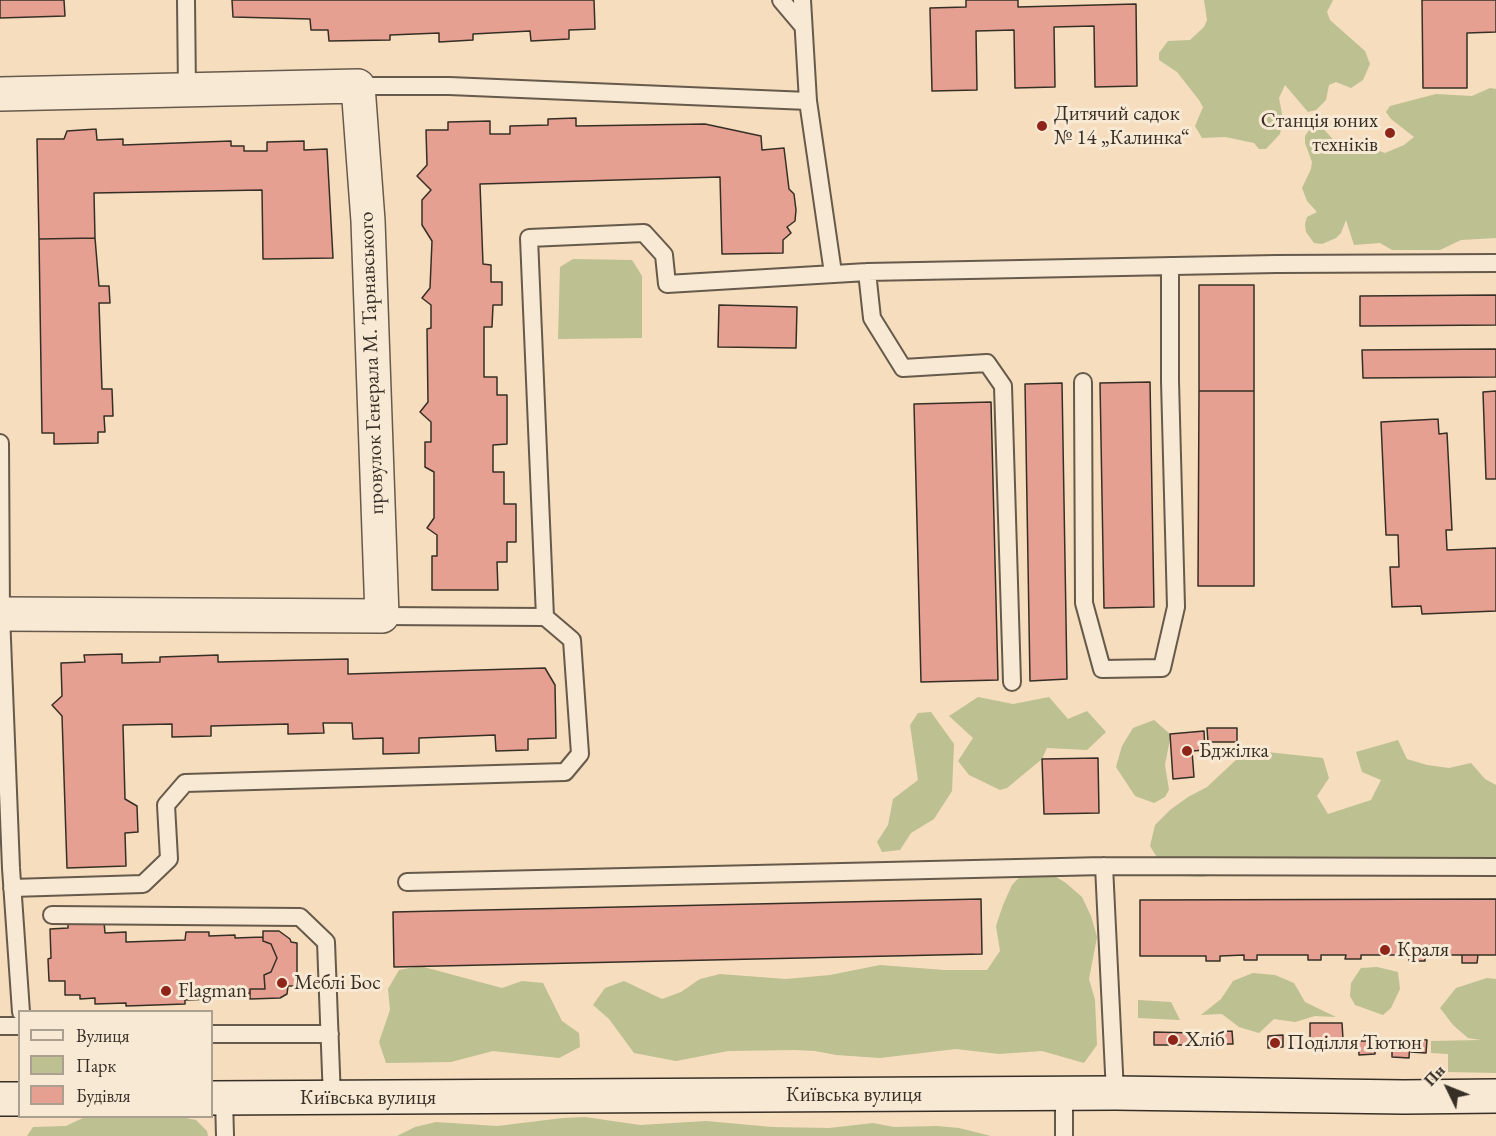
<!DOCTYPE html>
<html>
<head>
<meta charset="utf-8">
<style>
	body { margin:0 }
	#map { position:relative; width:1496px; height:1136px; overflow:hidden; background:#f5ddbe; font-family:"EB Garamond",serif }
	canvas { display:block }
	.legend { position:absolute; left:18px; top:1010px; width:195px; height:108px; box-sizing:border-box; background:#f8e9d5; border:2px solid #ab9f8f; margin:0; padding:8px 10px; list-style:none; font-size:18px; color:#372f25 }
	.legend li { display:flex; align-items:center; gap:12px; height:30px }
	.legend b { width:30px; border:2px solid #ab9f8f }
	.north { position:absolute; left:1418px; top:1058px; width:60px; height:60px; -webkit-text-stroke:4px #f8e9d5; paint-order:stroke; rotate:313deg; font-size:16px; font-weight:700; line-height:24px; text-align:center; color:#372f25 }
	.north::after { content:''; display:block; margin:auto; width:21px; height:27px; background:#372f25; clip-path:polygon(50% 0,100% 100%,50% 72%,0 100%) }
</style>
</head>
<body>
<div id="map">
<canvas width="1496" height="1136"></canvas>
<ul class="legend">
<li><b style="height:8px;background:#f8e9d5"></b>Вулиця</li>
<li><b style="height:16px;background:#bdc090"></b>Парк</li>
<li><b style="height:16px;background:#e5a092"></b>Будівля</li>
</ul>
<div class="north">Пн</div>
</div>
<script>
const c = document.querySelector('canvas').getContext('2d');
c.lineJoin = 'round';
function paint(path, color) {
  c.fillStyle = color;
  c.fill(path, 'evenodd');
}
function poly(rows) {
  const path = new Path2D();
  for (const r of rows) {
    path.moveTo(r[0], r[1]);
    for (let i = 2; i < r.length; i += 2) path.lineTo(r[i], r[i + 1]);
  }
  return path;
}
function stroke(path, color, width, dash) {
  c.strokeStyle = color;
  c.lineWidth = width;
  c.lineCap = dash ? 'butt' : 'round';
  c.setLineDash(dash || []);
  c.stroke(path);
}
function write(font, color, halo, rows, align = 'center') {
  c.font = font + ' "EB Garamond",serif';
  c.lineWidth = 6;
  c.setLineDash([]);
  c.textBaseline = 'middle';
  c.strokeStyle = halo;
  c.fillStyle = color;
  for (const [text, x, y, turn = 0] of rows) {
    c.save();
    c.translate(x, y);
    c.rotate((+turn || 0) * Math.PI / 180);
    c.textAlign = isNaN(turn) ? turn : align;
    if (halo) c.strokeText(text, 0, 0);
    c.fillText(text, 0, 0);
    c.restore();
  }
}
paint(poly([
	[1204,0,1333,0,1327,12,1330,20,1365,51,1370,64,1363,80,1351,88,1336,82,1329,85,1326,100,1316,110,1308,112,1285,85,1279,98,1283,119,1280,134,1266,149,1259,149,1254,143,1225,137,1202,138,1195,126,1203,107,1199,100,1177,72,1159,60,1159,53,1168,41,1190,40,1204,27,1207,20],
	[1490,88,1496,89,1496,238,1461,240,1440,250,1392,250,1380,243,1354,245,1346,220,1341,233,1336,238,1322,244,1314,243,1306,232,1305,224,1307,217,1317,212,1307,201,1302,188,1311,169,1312,162,1305,143,1305,136,1312,126,1320,125,1339,146,1361,144,1385,153,1404,145,1414,137,1391,119,1386,112,1390,106,1436,94,1472,96],
	[573,259,632,260,642,276,642,338,558,339,560,267],
	[978,697,1013,704,1049,697,1068,719,1087,711,1106,732,1087,750,1047,748,1042,759,1007,788,1000,790,969,775,958,761,973,738,949,716],
	[931,712,954,744,952,791,934,819,911,833,900,850,882,852,877,842,888,825,893,799,918,780,910,725,918,713],
	[1154,720,1170,734,1170,739,1165,765,1169,790,1165,797,1154,803,1135,796,1116,767,1122,746,1133,728],
	[1398,740,1407,759,1427,765,1449,768,1471,763,1485,779,1496,785,1496,871,1415,863,1394,857,1353,869,1223,873,1202,877,1181,876,1161,864,1150,846,1155,825,1170,810,1188,797,1207,787,1238,758,1258,751,1323,758,1329,778,1317,796,1328,814,1371,800,1381,780,1362,772,1356,752],
	[1027,869,1048,872,1066,883,1082,897,1091,916,1097,937,1089,979,1095,1000,1097,1045,1084,1063,1042,1051,999,1054,956,1049,880,1058,836,1055,815,1051,794,1050,728,1051,676,1061,634,1053,609,1019,593,1005,605,988,624,981,662,999,681,992,700,979,720,974,786,979,830,975,880,965,944,970,987,970,1000,951,996,926,1003,905,1012,885],
	[420,966,502,988,522,981,543,983,562,1021,579,1033,580,1047,559,1058,493,1051,451,1062,386,1063,379,1042,390,1010,388,989,399,970],
	[1377,967,1398,972,1400,989,1391,1008,1383,1015,1355,1005,1350,996,1351,983,1361,968],
	[1253,973,1275,975,1294,983,1305,1002,1336,1017,1315,1016,1295,1022,1274,1019,1259,1033,1239,1027,1222,1014,1201,1015,1221,999,1233,981],
	[1487,978,1496,979,1496,1073,1448,1072,1448,1054,1431,1053,1431,1041,1481,1040,1468,1038,1453,1025,1440,1008,1456,988],
	[1138,1000,1171,1002,1180,1020,1138,1018],
	[87,1116,181,1117,196,1120,207,1131,208,1136,27,1136,33,1127,66,1126],
	[585,1117,640,1125,706,1121,772,1127,829,1128,873,1123,894,1127,937,1126,959,1128,991,1136,397,1136,415,1127,436,1122,497,1126,563,1118]
]), '#bdc090');
const building = poly([
	[0,0,64,0,65,16,0,18,0,0],
	[232,0,594,0,595,29,569,30,569,39,531,41,530,31,473,34,473,40,439,42,439,33,390,35,390,40,329,41,328,30,311,30,310,19,233,17,232,0],
	[966,0,1018,0,1018,7,1136,4,1137,86,1095,87,1094,26,1054,27,1055,87,1015,88,1014,30,976,31,977,90,932,91,930,8,966,7,966,0],
	[1422,0,1496,0,1496,32,1467,33,1467,88,1423,88,1422,0],
	[576,118,576,126,705,124,761,136,762,150,784,148,789,189,794,194,796,210,795,221,787,227,791,233,783,240,783,253,722,254,720,177,480,184,483,264,491,265,491,282,502,282,502,305,493,305,492,327,484,327,484,377,497,377,497,395,507,395,507,444,493,445,493,472,504,472,504,504,516,504,516,542,507,542,507,562,497,562,498,590,432,590,432,556,437,556,437,535,427,528,434,518,434,472,425,467,425,442,431,442,431,422,420,412,428,402,427,329,431,328,431,305,422,298,430,288,432,241,422,225,422,200,431,190,417,176,427,165,426,130,448,130,448,122,490,121,490,134,510,134,510,126,548,125,548,119,576,118],
	[96,129,97,140,123,139,123,145,231,141,231,146,244,146,244,151,267,151,267,142,304,141,304,150,327,149,333,258,263,259,262,190,94,193,95,238,39,239,37,139,64,139,67,131,96,129],
	[95,238,99,286,109,286,110,303,99,303,102,389,112,389,113,416,104,416,105,432,98,432,98,443,54,444,54,433,42,433,39,239,95,238],
	[1199,285,1254,285,1254,391,1199,391,1199,285],
	[1496,295,1496,325,1360,326,1360,296,1496,295],
	[719,305,797,307,796,348,718,347,719,305],
	[1496,349,1496,377,1363,378,1362,350,1496,349],
	[1150,382,1154,607,1104,608,1100,383,1150,382],
	[1062,383,1067,679,1030,681,1025,384,1062,383],
	[1199,391,1254,391,1254,586,1198,586,1199,391],
	[1496,391,1496,479,1486,479,1483,392,1496,391],
	[991,402,998,680,921,682,914,404,991,402],
	[1438,419,1439,434,1447,433,1452,530,1446,530,1447,550,1496,548,1496,611,1422,614,1421,606,1392,607,1390,567,1399,567,1398,535,1386,535,1381,422,1438,419],
	[122,654,122,663,160,662,160,657,218,655,218,662,348,659,348,674,545,668,555,685,556,738,528,739,528,750,496,751,495,735,419,738,419,753,383,754,383,738,353,739,352,723,323,723,324,733,288,734,288,724,211,726,211,736,172,737,172,724,123,725,125,799,137,806,138,832,125,833,126,866,67,868,62,716,52,705,62,696,61,663,85,662,84,655,122,654],
	[1207,728,1237,728,1237,742,1208,742,1207,728],
	[1204,731,1205,750,1192,751,1194,777,1173,779,1170,734,1204,731],
	[1098,758,1099,813,1044,814,1042,759,1098,758],
	[981,899,982,954,394,967,393,912,981,899],
	[1496,899,1496,955,1425,955,1425,961,1409,961,1409,955,1361,955,1361,959,1345,959,1346,955,1321,955,1321,960,1308,960,1308,955,1257,955,1257,960,1244,960,1244,955,1220,956,1220,961,1206,961,1206,956,1140,956,1140,900,1496,899],
	[104,922,105,933,126,932,126,942,185,940,186,932,209,932,209,936,235,935,235,938,263,937,263,941,271,944,277,958,271,972,264,975,265,989,250,989,250,993,215,995,215,999,185,1000,185,1004,126,1006,126,1003,95,1004,95,998,80,999,80,995,65,995,65,981,49,981,48,959,51,958,50,929,68,928,68,923,104,922],
	[263,931,279,931,290,939,291,942,297,943,297,986,288,986,287,994,280,998,250,999,250,989,265,989,264,975,271,972,277,958,271,944,263,941,263,931],
	[1462,955,1478,955,1477,963,1462,963,1462,955],
	[1310,1023,1342,1023,1343,1039,1310,1039,1310,1023],
	[1232,1031,1233,1044,1212,1044,1212,1032,1232,1031],
	[1154,1032,1194,1033,1194,1045,1154,1045,1154,1032],
	[1283,1035,1283,1047,1268,1048,1268,1036,1283,1035],
	[1412,1039,1427,1040,1426,1053,1411,1052,1412,1039],
	[1392,1040,1410,1041,1409,1058,1392,1057,1392,1040],
	[1358,1041,1375,1041,1375,1054,1359,1055,1358,1041]
]);
paint(building, '#e5a092');
stroke(building, '#372f25', 1.5);
const lane = poly([
	[186,0,187,90],
	[781,0,803,26],
	[802,0,808,101,833,273],
	[358,86,449,86,808,101],
	[867,272,872,318,903,368,987,363,1003,386,1012,682],
	[1083,382,1084,603,1102,669,1162,668,1176,607,1170,381,1170,266],
	[0,443,1,614,11,868,21,1012],
	[545,617,529,238,644,233,664,255,667,284,867,272,1276,264,1496,263],
	[1104,866,1115,1093],
	[407,882,1104,866,1496,867],
	[12,888,143,884,169,859,166,805,185,783,565,772,580,754,572,640,545,617,382,616],
	[52,915,300,917,326,942,332,1099],
	[0,1026,20,1026],
	[212,1034,330,1034],
	[224,1098,225,1136],
	[1064,1136,1064,1093]
]);
const street = poly([
	[0,94,358,86,368,221,382,616,0,614]
]);
const secondary = poly([
	[212,1098,1115,1093,1404,1097,1496,1096],
	[0,1099,20,1099]
]);
stroke(lane, '#665a4b', 20);
stroke(street, '#665a4b', 36);
stroke(secondary, '#372f25', 36);
stroke(lane, '#f8e9d5', 16);
stroke(street, '#f8e9d5', 33);
stroke(secondary, '#f8e9d5', 33);
for (const [x, y, r, color] of [
	[1042,126,6,"#8f2418"],
	[1390,133,6,"#8f2418"],
	[1187,751,6,"#8f2418"],
	[1385,950,6,"#8f2418"],
	[282,983,6,"#8f2418"],
	[166,991,6,"#8f2418"],
	[1173,1040,6,"#8f2418"],
	[1275,1043,6,"#8f2418"]
]) {
  const dot = new Path2D();
  dot.arc(x, y, r, 0, 2 * Math.PI);
  c.fillStyle = color;
  c.fill(dot);
  stroke(dot, '#f8e9d5', 2);
}
write('21px', '#372f25', '#f8e9d5', [
	["Дитячий садок",1054,114],
	["№ 14 „Калинка“",1054,138],
	["Станція юних",1378,121,"right"],
	["техніків",1378,145,"right"],
	["Бджілка",1199,751],
	["Краля",1397,950],
	["Меблі Бос",294,983],
	["Flagman",178,991],
	["Хліб",1185,1040],
	["Поділля Тютюн",1287,1043]
], 'left');
write('21px', '#372f25', '#f8e9d5', [
	["провулок Генерала М. Тарнавського",372,363,-92],
	["Київська вулиця",854,1095],
	["Київська вулиця",368,1098]
]);
</script>
</body>
</html>
